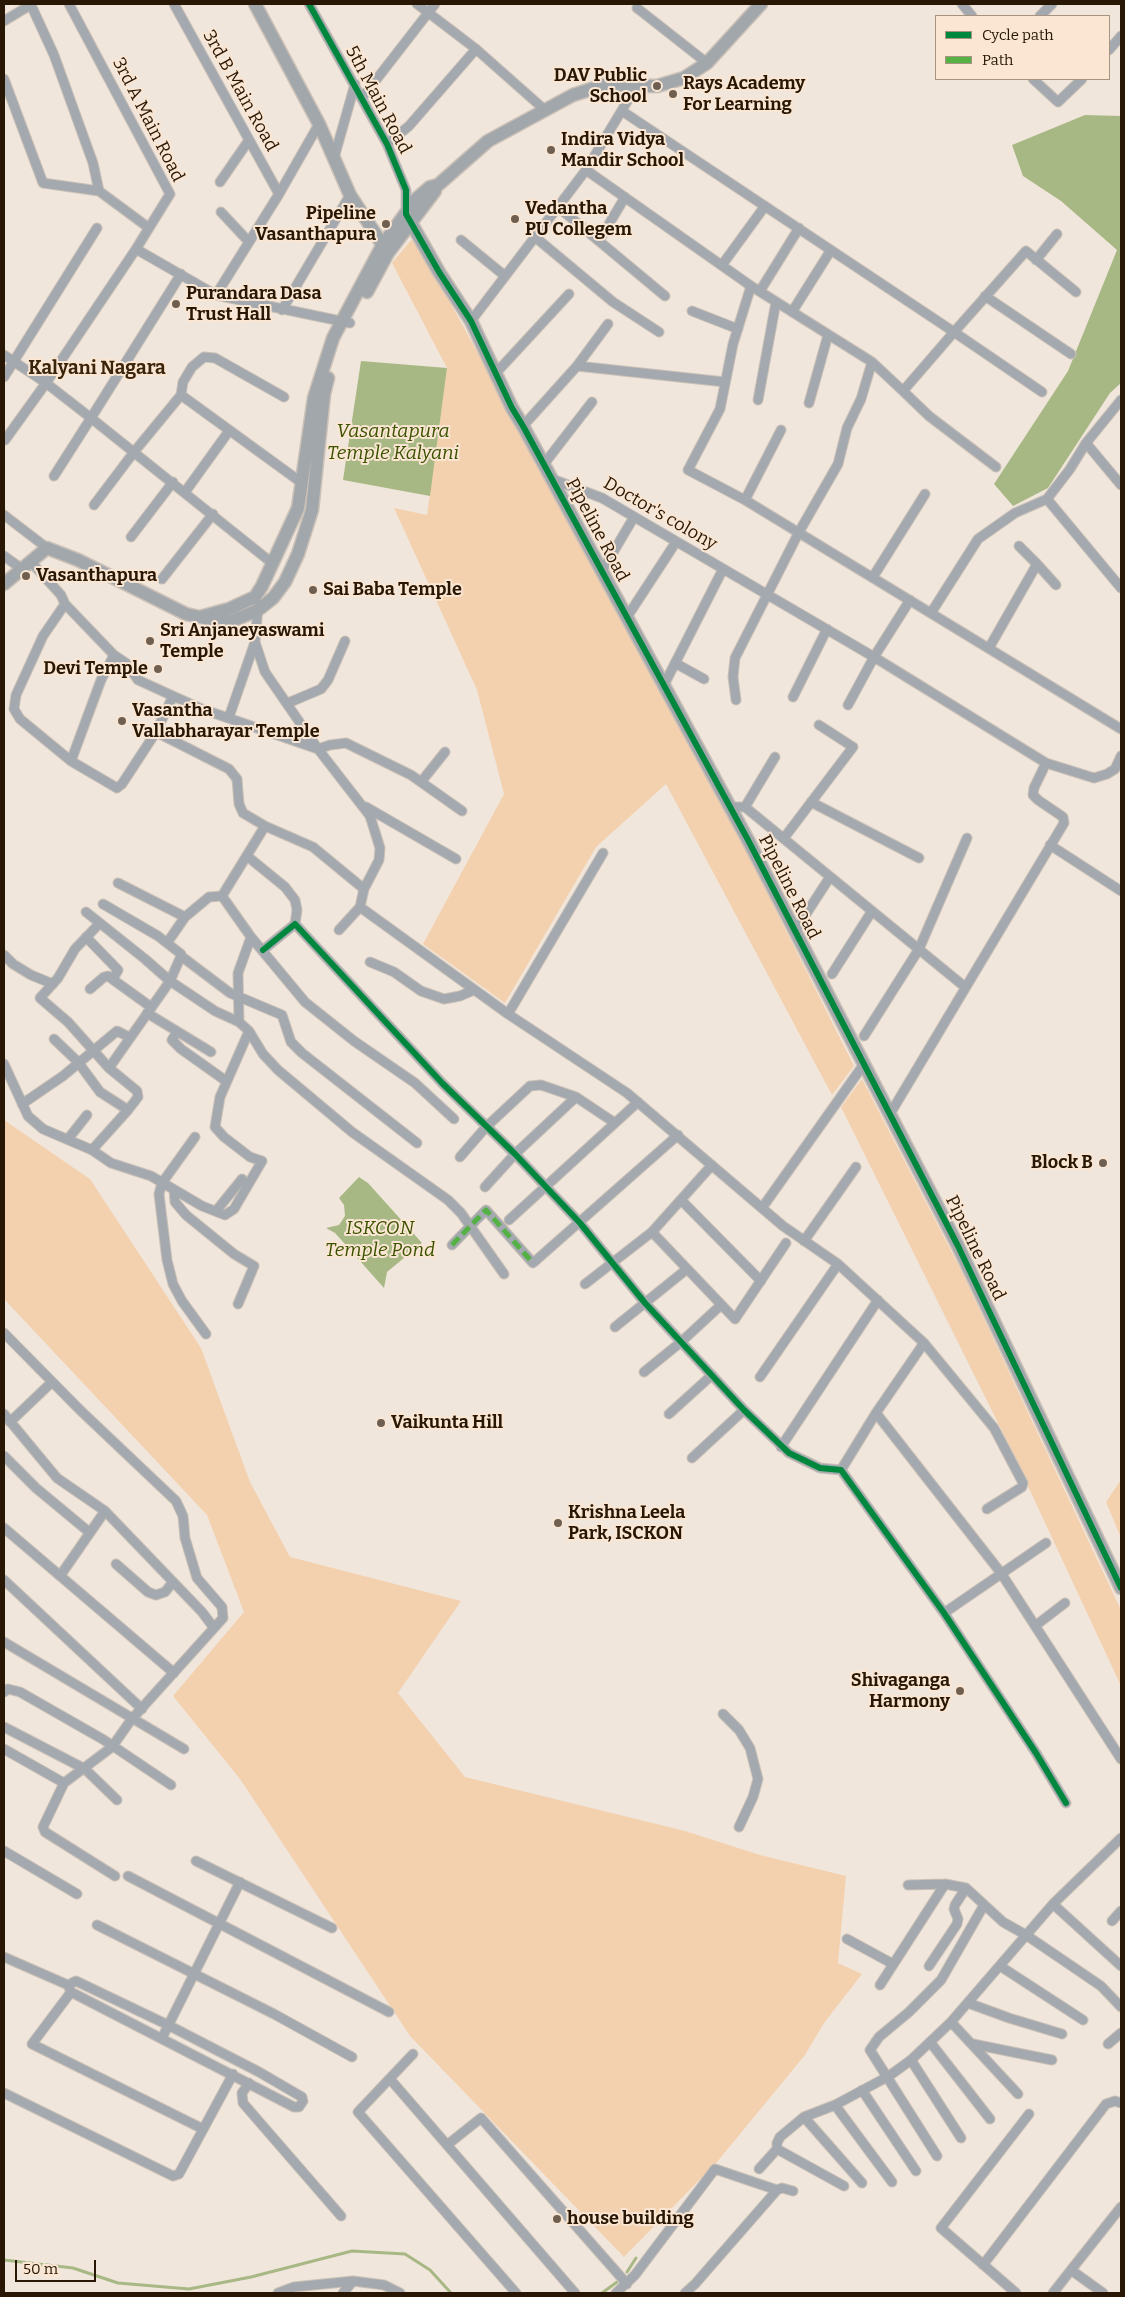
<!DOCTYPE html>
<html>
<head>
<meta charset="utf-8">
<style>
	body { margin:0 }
	#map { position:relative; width:1125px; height:2297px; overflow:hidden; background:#f1e6dc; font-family:Bitter,serif }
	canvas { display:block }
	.frame { position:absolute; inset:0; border:5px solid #281704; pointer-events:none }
	.legend { position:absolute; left:935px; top:15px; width:175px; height:65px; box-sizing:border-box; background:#fae6d3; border:1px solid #a69380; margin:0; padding:6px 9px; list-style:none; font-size:15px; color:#281704 }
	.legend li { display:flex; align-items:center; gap:10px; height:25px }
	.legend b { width:25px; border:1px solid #a69380 }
	.scale { position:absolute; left:15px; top:2260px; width:81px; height:22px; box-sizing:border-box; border:2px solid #281704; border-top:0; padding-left:6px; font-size:15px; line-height:18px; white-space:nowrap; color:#281704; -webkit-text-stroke:4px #fae6d3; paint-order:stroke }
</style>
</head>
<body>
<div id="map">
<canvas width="1125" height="2297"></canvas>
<div class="frame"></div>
<ul class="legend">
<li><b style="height:6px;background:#00873e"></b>Cycle path</li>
<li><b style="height:6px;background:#56b144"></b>Path</li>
</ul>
<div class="scale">50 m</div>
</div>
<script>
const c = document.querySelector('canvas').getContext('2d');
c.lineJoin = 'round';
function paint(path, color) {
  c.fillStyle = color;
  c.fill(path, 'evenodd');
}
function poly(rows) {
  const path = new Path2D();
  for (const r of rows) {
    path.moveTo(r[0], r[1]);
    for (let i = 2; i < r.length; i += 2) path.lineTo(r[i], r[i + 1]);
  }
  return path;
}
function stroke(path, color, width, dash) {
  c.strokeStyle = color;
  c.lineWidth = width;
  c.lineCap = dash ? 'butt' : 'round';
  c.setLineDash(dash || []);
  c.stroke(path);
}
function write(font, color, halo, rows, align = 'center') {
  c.font = font + ' Bitter,serif';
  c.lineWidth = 4;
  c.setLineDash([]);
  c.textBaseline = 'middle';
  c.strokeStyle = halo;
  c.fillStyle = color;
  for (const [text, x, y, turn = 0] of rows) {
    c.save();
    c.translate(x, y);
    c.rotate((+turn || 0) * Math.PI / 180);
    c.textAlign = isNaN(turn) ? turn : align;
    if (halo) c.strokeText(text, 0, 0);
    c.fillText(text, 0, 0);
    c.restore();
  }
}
paint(poly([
	[411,240,418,244,692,743,854,1066,832,1095,666,784,596,847,505,1003,423,944,504,794,477,690,394,508,427,515,447,368,392,263],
	[862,1079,960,1268,1121,1610,1121,1686,1006,1439,841,1107],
	[4,1120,90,1179,201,1348,250,1482,290,1557,461,1601,398,1693,465,1777,685,1831,760,1855,846,1876,838,1963,862,1974,824,2023,805,2055,717,2162,624,2257,410,2036,240,1779,173,1696,244,1612,207,1515,4,1299],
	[1121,1480,1121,1538,1106,1502]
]), '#f3d1af');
paint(poly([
	[1085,115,1121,116,1121,383,1110,393,1048,488,1013,506,994,484,1068,371,1117,250,1061,201,1023,176,1012,145],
	[361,361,447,368,430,496,343,480],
	[359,1177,368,1183,422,1243,387,1272,384,1288,335,1233,326,1228,339,1225,345,1216,344,1205,339,1198]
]), '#a8b884');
stroke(poly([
	[4,2260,73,2268,118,2283,189,2289,251,2277,352,2251,405,2254,430,2270,451,2293],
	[627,2272,636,2258],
	[602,2293,617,2282]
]), '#a8b884', 3);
const street = poly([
	[174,4,279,194],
	[309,4,387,144,406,190,406,214],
	[417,4,476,49,546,111],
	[962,4,972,16],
	[31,5,54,55,93,163,99,191,149,228],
	[637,8,707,63],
	[1040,16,1052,4],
	[4,21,32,4],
	[1109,50,1121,36],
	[4,79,43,183,99,191],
	[1033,79,1058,102,1082,79],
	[362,98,435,4],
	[622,111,954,332,903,391,872,362,751,286],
	[387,144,409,126,476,49],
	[334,158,355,84],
	[586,170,751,286,733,344,720,409,688,470,745,500,1121,729],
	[220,182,249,140],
	[558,207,665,296],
	[221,212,249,242],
	[535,237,613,302,659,332],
	[461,240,505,276],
	[599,241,625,197],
	[136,249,216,295,350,323],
	[1036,260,1057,234],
	[722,265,765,206],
	[181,274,91,418,272,563],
	[760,291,799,228],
	[216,295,279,194,319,124],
	[985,296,1071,354],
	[282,310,350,195],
	[692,311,738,329],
	[792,312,831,250],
	[471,321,586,170,637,85],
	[4,355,46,383,91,418,54,476],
	[577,366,608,324],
	[495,374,569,294],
	[4,377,97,228],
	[903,391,929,416,996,467],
	[1042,392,954,332,1026,251,1076,292],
	[284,397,215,358,204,357,192,367,183,382,181,395,302,483],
	[758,400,776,302],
	[1121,400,1086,443,1070,469,1047,499,1121,588],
	[809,403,828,335],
	[523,426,577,366,725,382],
	[5,440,46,383,136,249,170,194,69,4],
	[1086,443,1121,485],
	[544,464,592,402],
	[552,479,602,498,874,657,1046,763,1094,778,1107,774,1115,769,1121,756],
	[185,492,229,431],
	[745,500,781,430],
	[94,505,134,452,181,395],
	[4,515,47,548],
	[131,537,173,482],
	[4,556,22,569],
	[31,562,61,595,65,604,114,655,126,663,138,680,173,696,156,732,229,769,237,779,239,804,243,813,265,826],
	[1037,564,1056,585],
	[602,571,634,517],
	[873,577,925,494],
	[162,579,213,514],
	[65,604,43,636,16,695,14,709,20,719,71,761,117,788,122,784,156,732],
	[258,607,255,642,265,672,318,749,370,816,380,848,379,860,364,889,360,907,339,930],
	[931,613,978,539,1015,513,1047,499],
	[627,617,676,542],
	[989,648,1037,564,1019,546],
	[675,663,704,679],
	[664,685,723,569],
	[173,696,202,709,318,749,330,745,346,743,411,775,462,811],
	[793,697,827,629],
	[736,700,733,677,735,658,799,532,838,464,847,428,861,399,872,362],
	[288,703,321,689,328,680,345,641],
	[848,705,874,657,910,600],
	[229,717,255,642],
	[71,761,101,680,114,655],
	[421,782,445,752],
	[811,802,919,858],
	[366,807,456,859],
	[730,807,745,807,965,987],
	[745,807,775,757],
	[784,838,853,747,819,725],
	[1050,845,1121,891],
	[247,856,285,887,295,900,297,910,295,924],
	[118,883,185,917],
	[222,896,251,937,305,1002,354,1041,415,1083,454,1119],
	[103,904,158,936,181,954,181,956,230,993,282,1015,291,1042,302,1053,417,1143],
	[360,907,508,1014,627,1093,783,1226,838,1264,924,1343,994,1428,1023,1483,1022,1487,987,1509],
	[86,912,145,959,170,981,215,1011,239,1022],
	[99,924,75,949,58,978,40,998,68,1022,109,1068],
	[795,931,830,877],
	[86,937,118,970,113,979],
	[251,937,238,973,239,1022,249,1031,263,1054,278,1070,352,1132,448,1200,461,1213,504,1274],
	[167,943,185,917,209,897,222,896,265,826,313,847,364,889],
	[263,950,295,924,443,1084,515,1154,580,1223,645,1303,744,1410,789,1453,820,1468,841,1470,944,1613,1036,1753,1066,1803],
	[4,955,13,964,31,975,53,984],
	[370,962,394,972,421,991,444,999,460,996,474,990],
	[832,974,872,911],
	[90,989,104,977,108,976,151,1007],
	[147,1013,211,1052],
	[508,1014,603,853],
	[177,1032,172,1040,181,1049,226,1081],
	[864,1036,919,949,967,838],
	[54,1039,78,1062,100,1092,128,1110,92,1150],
	[4,1064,28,1116,43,1129,92,1150,111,1163,151,1176,202,1206,225,1215,234,1209,262,1161,250,1157,224,1137,215,1127,220,1097,249,1031],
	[22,1104,63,1076,117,1031,129,1037],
	[128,1110,138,1097,137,1091,109,1068,170,981,181,956],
	[890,1114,1064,823,1063,817,1038,800,1033,795,1034,788,1046,763],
	[195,1137,162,1183,159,1194,167,1260,173,1284,182,1301,206,1334],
	[68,1139,87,1115],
	[460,1157,486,1127,530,1086,541,1085,576,1097,615,1123],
	[485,1187,515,1154,576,1097],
	[174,1190,175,1202,186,1215,234,1254,254,1266,238,1304],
	[681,1200,761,1281],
	[762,1208,864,1064],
	[216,1211,242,1179],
	[509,1220,638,1102],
	[652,1232,735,1319,786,1243],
	[804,1241,856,1167],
	[452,1245,486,1210,533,1263,678,1135],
	[585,1284,652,1232,712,1165],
	[615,1327,687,1269],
	[4,1333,80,1410,176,1501,183,1516,185,1538,197,1578,222,1607,223,1618,214,1628],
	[644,1372,681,1342,721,1305],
	[760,1377,838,1264],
	[876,1413,1001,1573,1121,1759],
	[4,1414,57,1478,105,1511,202,1612,214,1628,131,1720,112,1747,64,1783,43,1827,45,1832,115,1876],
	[669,1414,712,1375],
	[10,1422,52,1382],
	[781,1447,878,1300],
	[4,1456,36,1488,89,1532],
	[692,1458,744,1410],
	[841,1470,876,1413,924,1343],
	[4,1528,174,1673],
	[116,1564,148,1592,156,1595,165,1592,173,1582],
	[60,1576,105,1511],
	[4,1580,142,1709],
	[944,1613,1046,1543],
	[1035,1626,1065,1603],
	[4,1642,184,1749],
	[4,1692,8,1689,20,1692,104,1740,171,1785],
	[723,1714,739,1730,750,1748,758,1779,753,1797,739,1827],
	[4,1727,85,1769,117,1800],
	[4,1749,64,1783],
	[4,1851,77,1894],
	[196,1861,332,1928],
	[128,1876,389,2012],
	[908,1885,945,1884,966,1888,1003,1922,1026,1935,1101,1986,1121,2007],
	[1053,1904,1121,1966],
	[1112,1921,1121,1911],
	[97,1925,274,2014,352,2057],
	[847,1939,893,1964],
	[4,1957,68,1985,76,1981,168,2025,259,2072,302,2097,303,2101,299,2107,294,2107,71,1992,68,1985],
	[929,1966,957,1924,958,1919,954,1909,955,1905,966,1888],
	[1000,1966,1083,2020],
	[880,1985,945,1884],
	[71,1992,32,2044,203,2129],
	[968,2003,1009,2018,1062,2034],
	[951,2022,1018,2094],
	[162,2038,240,1882],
	[930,2042,990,2119],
	[973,2044,1052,2060],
	[1108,2044,1121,2033],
	[413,2054,358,2112,516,2293],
	[911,2060,961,2138],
	[390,2079,575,2293],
	[249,2083,242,2093,243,2103,341,2216],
	[862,2090,916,2171],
	[4,2093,173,2176,179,2174,233,2074],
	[835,2105,892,2182],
	[804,2117,862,2183],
	[447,2145,481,2118,627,2284],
	[937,2156,870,2050,879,2037,909,2012,941,1980,984,1905],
	[759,2169,777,2149],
	[844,2186,777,2149,777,2143,780,2137,804,2117,835,2105,889,2076,911,2060,951,2022,1053,1904,1121,1838],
	[983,2265,1106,2104,1115,2101,1121,2103],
	[1071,2270,1121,2207],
	[278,2293,294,2287,353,2281,384,2285,400,2293],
	[343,2293,353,2281],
	[616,2293,635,2275,715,2169,777,2190],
	[685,2293,695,2284,777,2190,782,2188,793,2191],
	[1016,2293,941,2228,1029,2114],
	[1053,2293,1071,2270,1103,2293]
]);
const secondary = poly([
	[255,4,319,124,350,195,386,250],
	[406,214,439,272,471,321,512,408,523,426,748,840,958,1246,1121,1588],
	[367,292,388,253,435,191],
	[4,584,47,548,78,560,186,614,222,622,232,621,258,610,273,598,285,582,298,554,312,510,324,394,328,378],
	[200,617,229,609,255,597,262,586,298,508,314,398,333,338,382,246,416,199,430,187,438,185,488,141,573,95,604,85,657,86,684,78,707,63,761,4]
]);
stroke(street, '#cbc1b7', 11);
stroke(secondary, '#cbc1b7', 15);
stroke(street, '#a3a9af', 9);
stroke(secondary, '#a2a7ac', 12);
stroke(poly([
	[452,1245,486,1210,533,1263]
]), '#56b144', 5, [10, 5]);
stroke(poly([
	[309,4,387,144,406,190,406,214,439,272,471,321,512,408,523,426,748,840,958,1246,1121,1588],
	[263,950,295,924,443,1084,515,1154,580,1223,645,1303,744,1410,789,1453,820,1468,841,1470,944,1613,1036,1753,1066,1803]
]), '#00873e', 6);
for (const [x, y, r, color] of [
	[657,86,5,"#6e5f50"],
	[673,94,5,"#6e5f50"],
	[551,150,5,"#6e5f50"],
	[515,219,5,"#6e5f50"],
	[386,224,5,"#6e5f50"],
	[176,304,5,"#6e5f50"],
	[26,576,5,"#6e5f50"],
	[313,590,5,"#6e5f50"],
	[150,641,5,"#6e5f50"],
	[158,669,5,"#6e5f50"],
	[122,721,5,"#6e5f50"],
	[1103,1163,5,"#6e5f50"],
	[381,1423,5,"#6e5f50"],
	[558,1523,5,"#6e5f50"],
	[960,1691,5,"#6e5f50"],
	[557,2219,5,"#6e5f50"]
]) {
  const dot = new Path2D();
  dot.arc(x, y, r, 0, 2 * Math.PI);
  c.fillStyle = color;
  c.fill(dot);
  stroke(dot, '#fae6d3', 2);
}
write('bold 18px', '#281704', '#fae6d3', [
	["DAV Public",647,76,"right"],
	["School",647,97,"right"],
	["Rays Academy",683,84],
	["For Learning",683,105],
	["Indira Vidya",561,140],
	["Mandir School",561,161],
	["Vedantha",525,209],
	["PU Collegem",525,230],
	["Pipeline",376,214,"right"],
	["Vasanthapura",376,235,"right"],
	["Purandara Dasa",186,294],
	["Trust Hall",186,315],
	["Vasanthapura",36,576],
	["Sai Baba Temple",323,590],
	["Sri Anjaneyaswami",160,631],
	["Temple",160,652],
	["Devi Temple",148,669,"right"],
	["Vasantha",132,711],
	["Vallabharayar Temple",132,732],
	["Block B",1093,1163,"right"],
	["Vaikunta Hill",391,1423],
	["Krishna Leela",568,1513],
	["Park, ISCKON",568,1534],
	["Shivaganga",950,1681,"right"],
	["Harmony",950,1702,"right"],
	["house building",567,2219]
], 'left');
write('18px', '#281704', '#fae6d3', [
	["3rd B Main Road",240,91,61],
	["5th Main Road",378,100,62],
	["3rd A Main Road",148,120,63],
	["Doctor's colony",660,514,30],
	["Pipeline Road",597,530,62],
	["Pipeline Road",789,887,63],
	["Pipeline Road",975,1248,64]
]);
write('bold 19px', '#3a240b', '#fae6d3', [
	["Kalyani Nagara",97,369]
]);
write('italic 19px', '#3a5200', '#fae6d3', [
	["Vasantapura",393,432],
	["Temple Kalyani",393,454],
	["ISKCON",380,1229],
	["Temple Pond",380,1251]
]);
</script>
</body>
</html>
